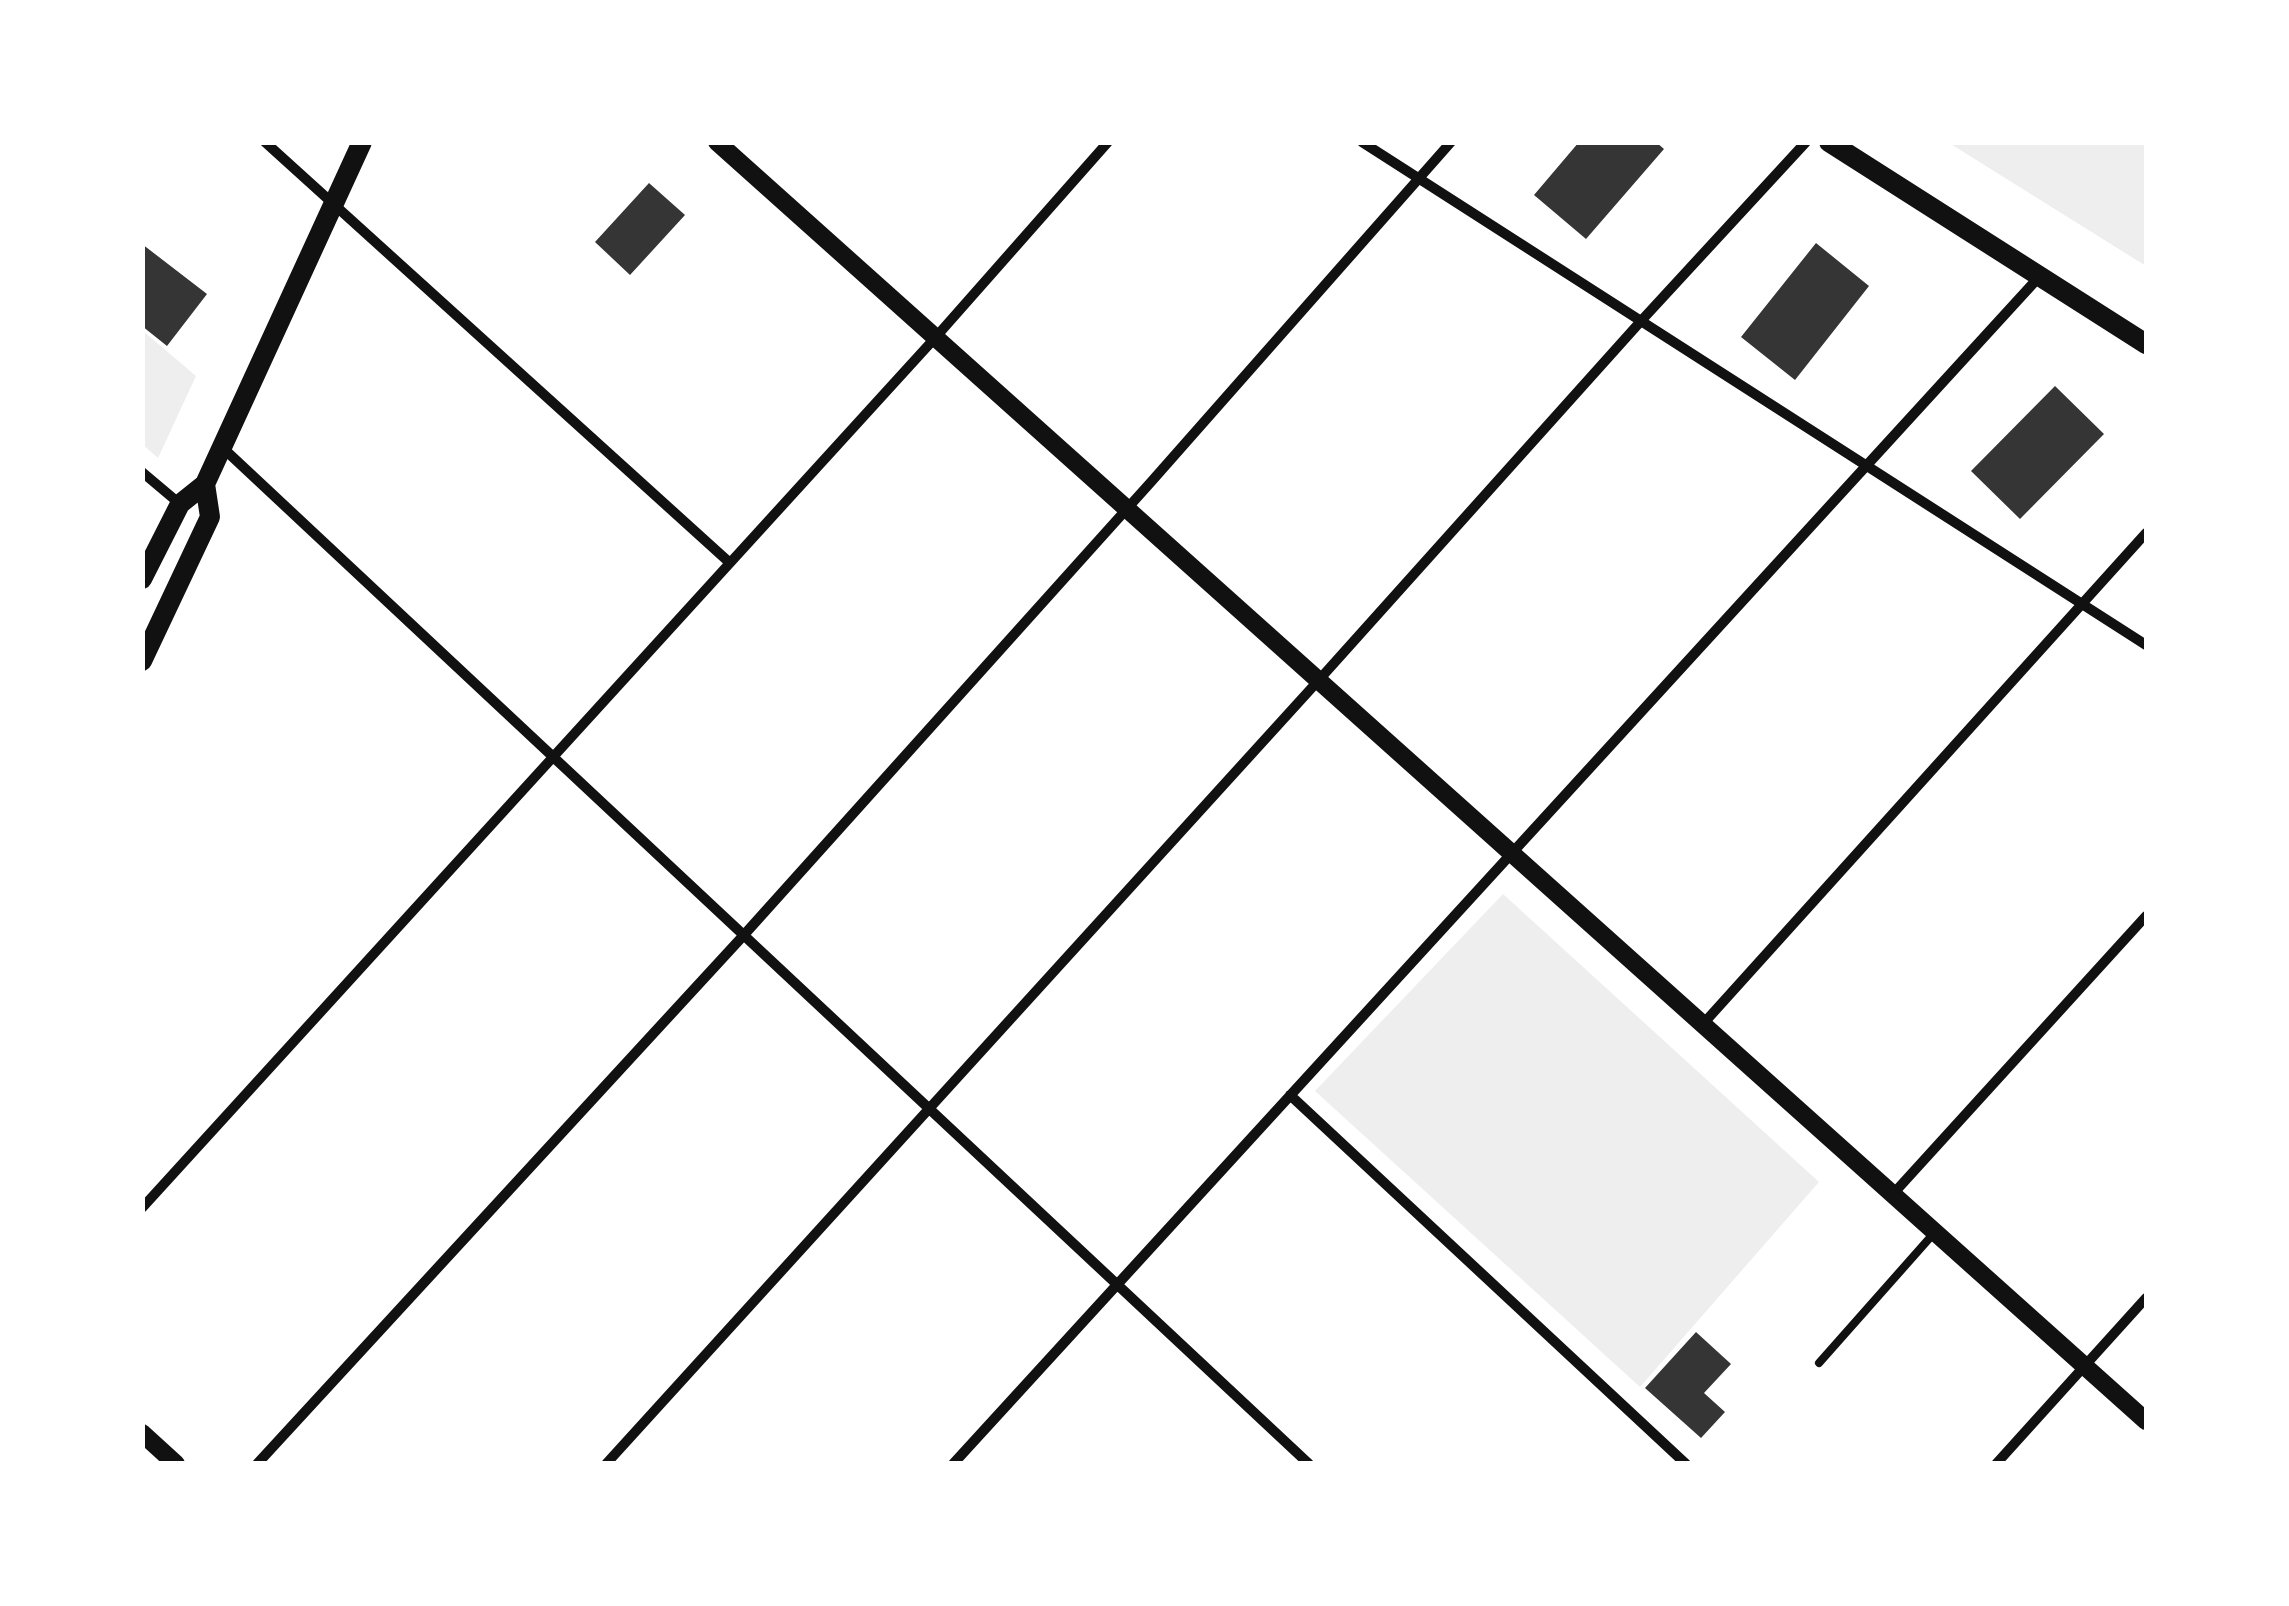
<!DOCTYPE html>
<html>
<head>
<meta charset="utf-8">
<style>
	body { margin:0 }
	#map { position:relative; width:2289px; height:1606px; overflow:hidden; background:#fff; font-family:"Open Sans",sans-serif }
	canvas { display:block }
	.frame { position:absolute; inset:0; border:145px solid #fff; pointer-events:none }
</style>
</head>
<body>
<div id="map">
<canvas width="2289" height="1606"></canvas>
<div class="frame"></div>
</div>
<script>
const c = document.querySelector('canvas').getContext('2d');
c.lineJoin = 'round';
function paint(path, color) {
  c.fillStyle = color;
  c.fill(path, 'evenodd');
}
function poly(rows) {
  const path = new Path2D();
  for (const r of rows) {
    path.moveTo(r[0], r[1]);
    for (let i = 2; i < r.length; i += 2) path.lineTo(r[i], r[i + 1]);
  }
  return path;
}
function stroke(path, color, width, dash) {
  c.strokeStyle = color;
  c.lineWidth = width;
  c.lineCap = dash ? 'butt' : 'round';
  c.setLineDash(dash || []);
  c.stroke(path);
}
paint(poly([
	[1949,143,2146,143,2146,266],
	[143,331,196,376,158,458,143,445],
	[1503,894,1819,1182,1640,1387,1315,1091]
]), '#eee');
paint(poly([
	[1579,142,1656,142,1664,149,1586,239,1534,195],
	[649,183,685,215,630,275,595,242],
	[1816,243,1869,286,1795,380,1741,337],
	[142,244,207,294,167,346,142,326],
	[2055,386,2104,434,2020,519,1971,471],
	[1696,1332,1731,1364,1704,1393,1725,1412,1701,1438,1645,1388]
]), '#353535');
stroke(poly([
	[1819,1363,1935,1232]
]), '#111', 8);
stroke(poly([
	[265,142,730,563],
	[1362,142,2146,645],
	[223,448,1309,1464],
	[142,472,180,504],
	[1703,1024,2146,533],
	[1290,1095,1686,1464],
	[1893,1194,2146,916],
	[142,1208,935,338,1108,142],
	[257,1464,743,936,1151,482,1451,142],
	[606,1464,1318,681,1641,321,1806,142],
	[953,1464,2039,277],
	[1996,1464,2146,1298]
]), '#111', 10);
stroke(poly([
	[717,142,2146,1421],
	[142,1433,176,1464]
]), '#111', 18);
stroke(poly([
	[1829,142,2146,344],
	[142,579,180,504,205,484,362,142],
	[142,661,210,517,205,484]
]), '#111', 20);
</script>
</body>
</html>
